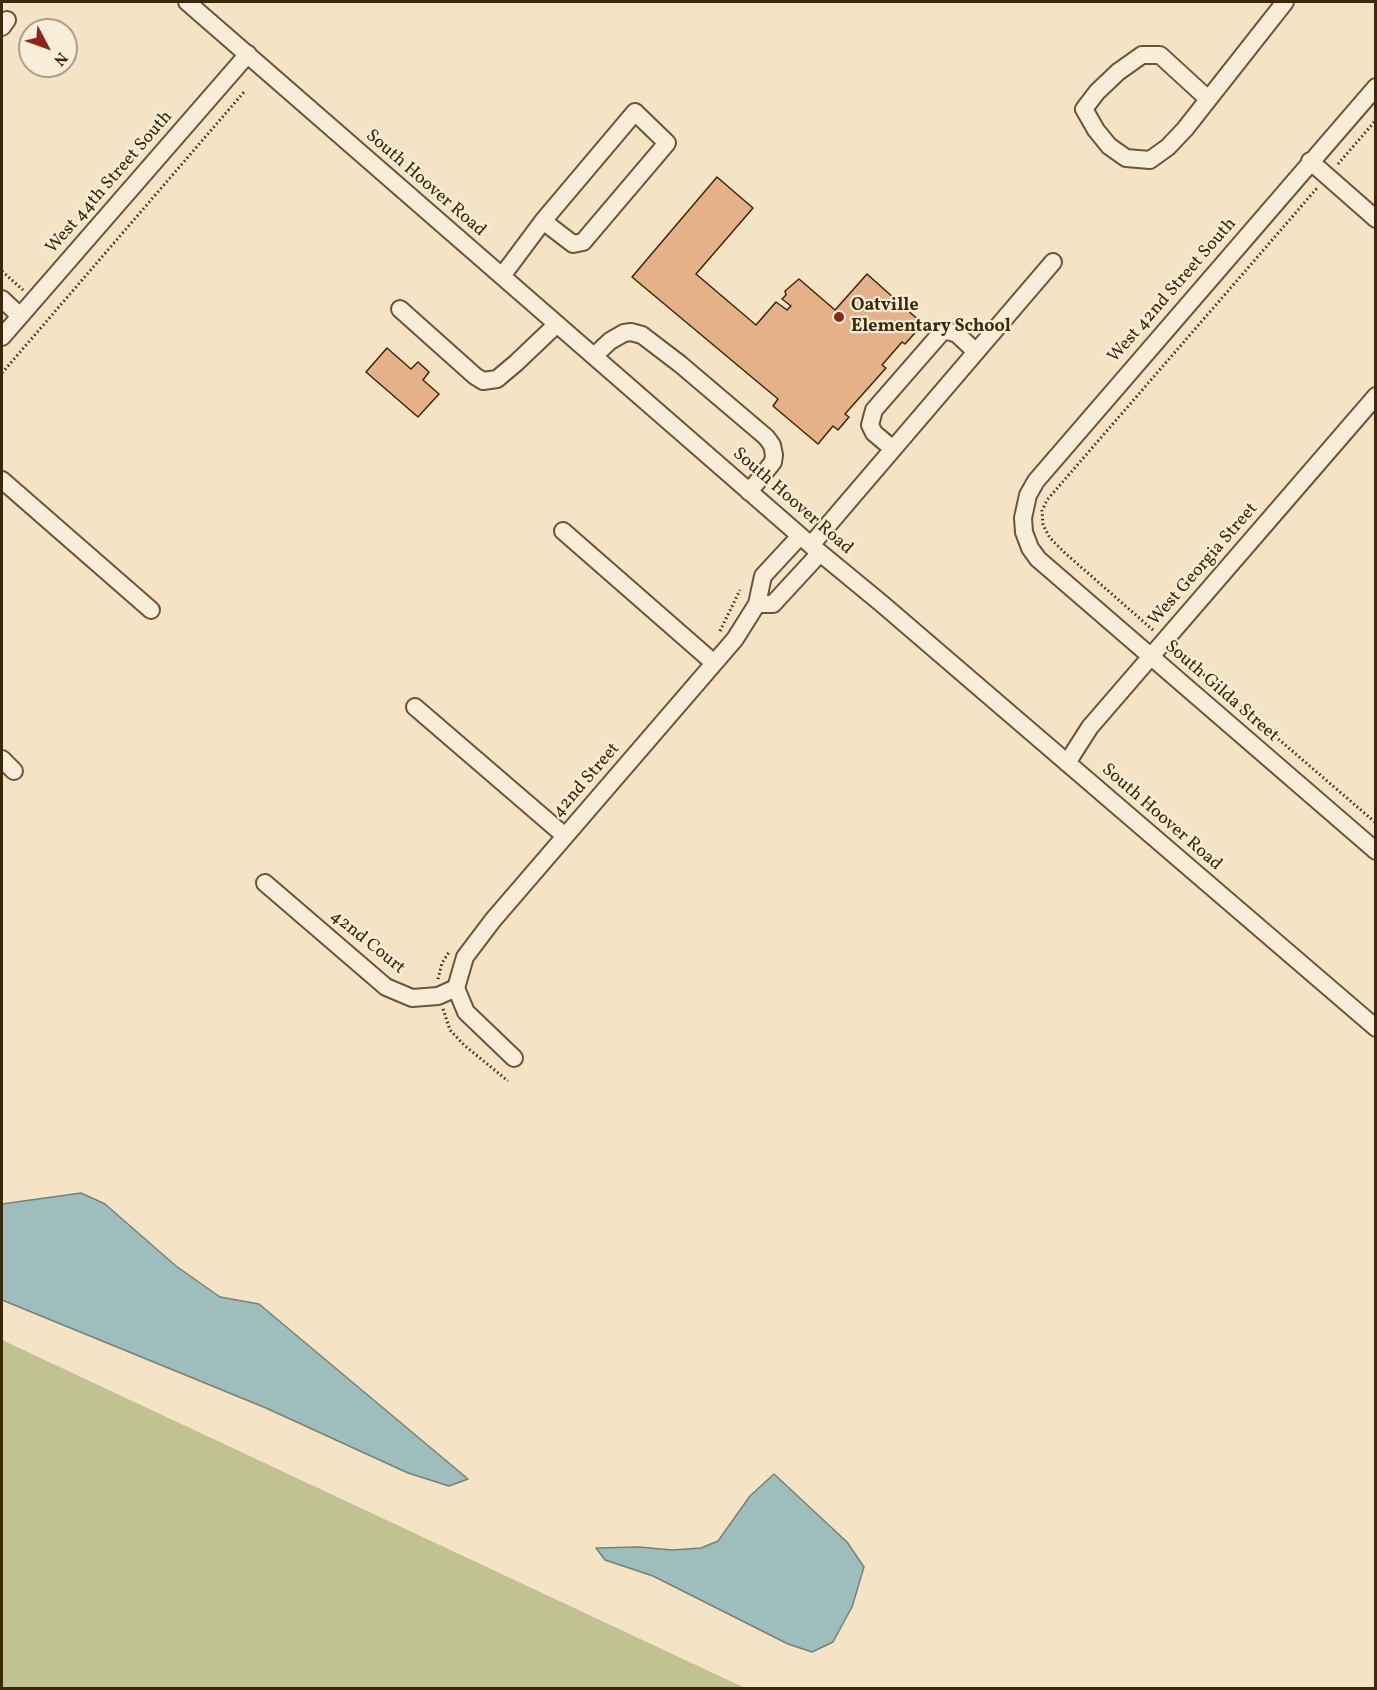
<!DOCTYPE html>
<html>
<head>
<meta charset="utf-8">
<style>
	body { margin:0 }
	#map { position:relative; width:1377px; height:1690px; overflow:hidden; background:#f4e4c5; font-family:Vollkorn,serif }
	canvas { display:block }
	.frame { position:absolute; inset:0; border:3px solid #3c2706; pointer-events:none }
	.north { position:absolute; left:18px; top:18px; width:60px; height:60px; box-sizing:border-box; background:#f8edd9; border:2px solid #ad9e85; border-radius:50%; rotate:131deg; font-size:16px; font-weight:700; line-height:24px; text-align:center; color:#3c2706 }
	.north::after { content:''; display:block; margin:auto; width:21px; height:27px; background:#8f2418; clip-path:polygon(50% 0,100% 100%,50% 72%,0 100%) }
</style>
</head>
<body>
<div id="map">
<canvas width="1377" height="1690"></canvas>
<div class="frame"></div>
<div class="north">N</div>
</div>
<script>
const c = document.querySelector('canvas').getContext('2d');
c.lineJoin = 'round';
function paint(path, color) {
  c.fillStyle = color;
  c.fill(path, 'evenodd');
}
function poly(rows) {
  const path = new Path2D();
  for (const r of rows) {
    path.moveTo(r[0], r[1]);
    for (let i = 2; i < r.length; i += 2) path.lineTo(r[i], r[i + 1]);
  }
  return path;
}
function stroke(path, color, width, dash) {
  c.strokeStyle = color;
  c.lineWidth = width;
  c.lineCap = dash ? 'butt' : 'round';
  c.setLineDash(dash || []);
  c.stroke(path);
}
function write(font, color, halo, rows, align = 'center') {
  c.font = font + ' Vollkorn,serif';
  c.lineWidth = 4.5;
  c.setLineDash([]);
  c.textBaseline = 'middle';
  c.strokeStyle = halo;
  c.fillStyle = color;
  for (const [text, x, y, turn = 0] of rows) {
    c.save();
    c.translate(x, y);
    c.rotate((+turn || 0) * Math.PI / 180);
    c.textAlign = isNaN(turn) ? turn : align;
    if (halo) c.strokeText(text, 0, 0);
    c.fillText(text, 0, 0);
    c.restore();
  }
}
paint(poly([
	[2,1340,745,1688,2,1688]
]), '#c0c291');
const water = poly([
	[81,1193,105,1204,176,1266,220,1297,259,1304,468,1479,449,1486,408,1473,266,1408,2,1300,2,1204,81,1193],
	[774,1474,847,1542,864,1567,852,1607,833,1642,812,1652,788,1644,653,1576,605,1560,596,1548,639,1547,672,1550,701,1548,718,1541,750,1496,774,1474]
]);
paint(water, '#9ebdbd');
stroke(water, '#778174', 1.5);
const building = poly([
	[717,177,753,208,696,274,756,325,776,302,787,310,791,306,782,299,786,295,785,291,799,279,835,310,867,274,923,324,905,344,902,342,882,365,886,368,845,414,849,417,838,430,833,426,818,444,773,406,778,399,632,277,717,177],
	[387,348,411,369,418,362,429,372,423,380,439,394,418,417,366,372,387,348]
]);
paint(building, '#e4b189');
stroke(building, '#3c2706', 1.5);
const minor = poly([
	[187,2,813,547,881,603,1376,1028],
	[2,27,7,20],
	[1376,87,1036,481,1028,495,1023,518,1024,532,1030,548,1038,559,1376,851],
	[1208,99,1160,55,1142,55,1118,72,1097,92,1084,109,1096,130,1109,146,1126,158,1150,160,1168,147,1185,129,1285,2],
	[1310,161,1376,219],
	[502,276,543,221,635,112,667,143,583,242,573,244,543,221],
	[2,299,20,316],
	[400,309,475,376,483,381,497,379,516,363,557,324],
	[2,337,248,54],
	[594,356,610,341,624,333,631,332,642,335,680,364,766,437,772,445,774,455,773,462,749,492],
	[893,449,874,433,870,425,874,410,942,332,948,331,957,334,975,351],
	[2,480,151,610],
	[563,531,714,663],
	[800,536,763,576,757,604,773,604,820,553],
	[811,545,1053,262],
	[415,707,565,836],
	[2,759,14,771],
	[1067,763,1090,727,1376,396],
	[265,883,386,987,412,998,438,996,456,988],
	[456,988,465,957,493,920,735,639,757,604],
	[456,988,466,1012,514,1058]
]);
stroke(minor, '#6a5636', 20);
stroke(poly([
	[1338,164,1376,120],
	[2,271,23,290],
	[2,373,244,92],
	[1153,630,1065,553,1050,538,1043,525,1042,511,1047,500,1318,187],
	[720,631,740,590],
	[1176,651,1376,823],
	[438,979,442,963,449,952],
	[443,1009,450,1030,464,1045,508,1081]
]), '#3c2706', 3, [1.5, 3]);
stroke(minor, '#f8edd9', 16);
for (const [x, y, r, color] of [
	[839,317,6,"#8f2418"]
]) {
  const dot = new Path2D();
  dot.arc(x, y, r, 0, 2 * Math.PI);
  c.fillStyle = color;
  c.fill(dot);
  stroke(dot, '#f8edd9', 2);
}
write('18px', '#3c2706', '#f8edd9', [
	["West 44th Street South",110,183,-49],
	["South Hoover Road",425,184,41],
	["West 42nd Street South",1173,291,-49],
	["South Hoover Road",792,502,41],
	["West Georgia Street",1204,565,-49],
	["South Gilda Street",1221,692,41],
	["42nd Street",587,781,-49],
	["South Hoover Road",1161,818,41],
	["42nd Court",367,943,39]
]);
write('bold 18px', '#3c2706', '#f8edd9', [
	["Oatville",851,307],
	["Elementary School",851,328]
], 'left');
</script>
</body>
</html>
